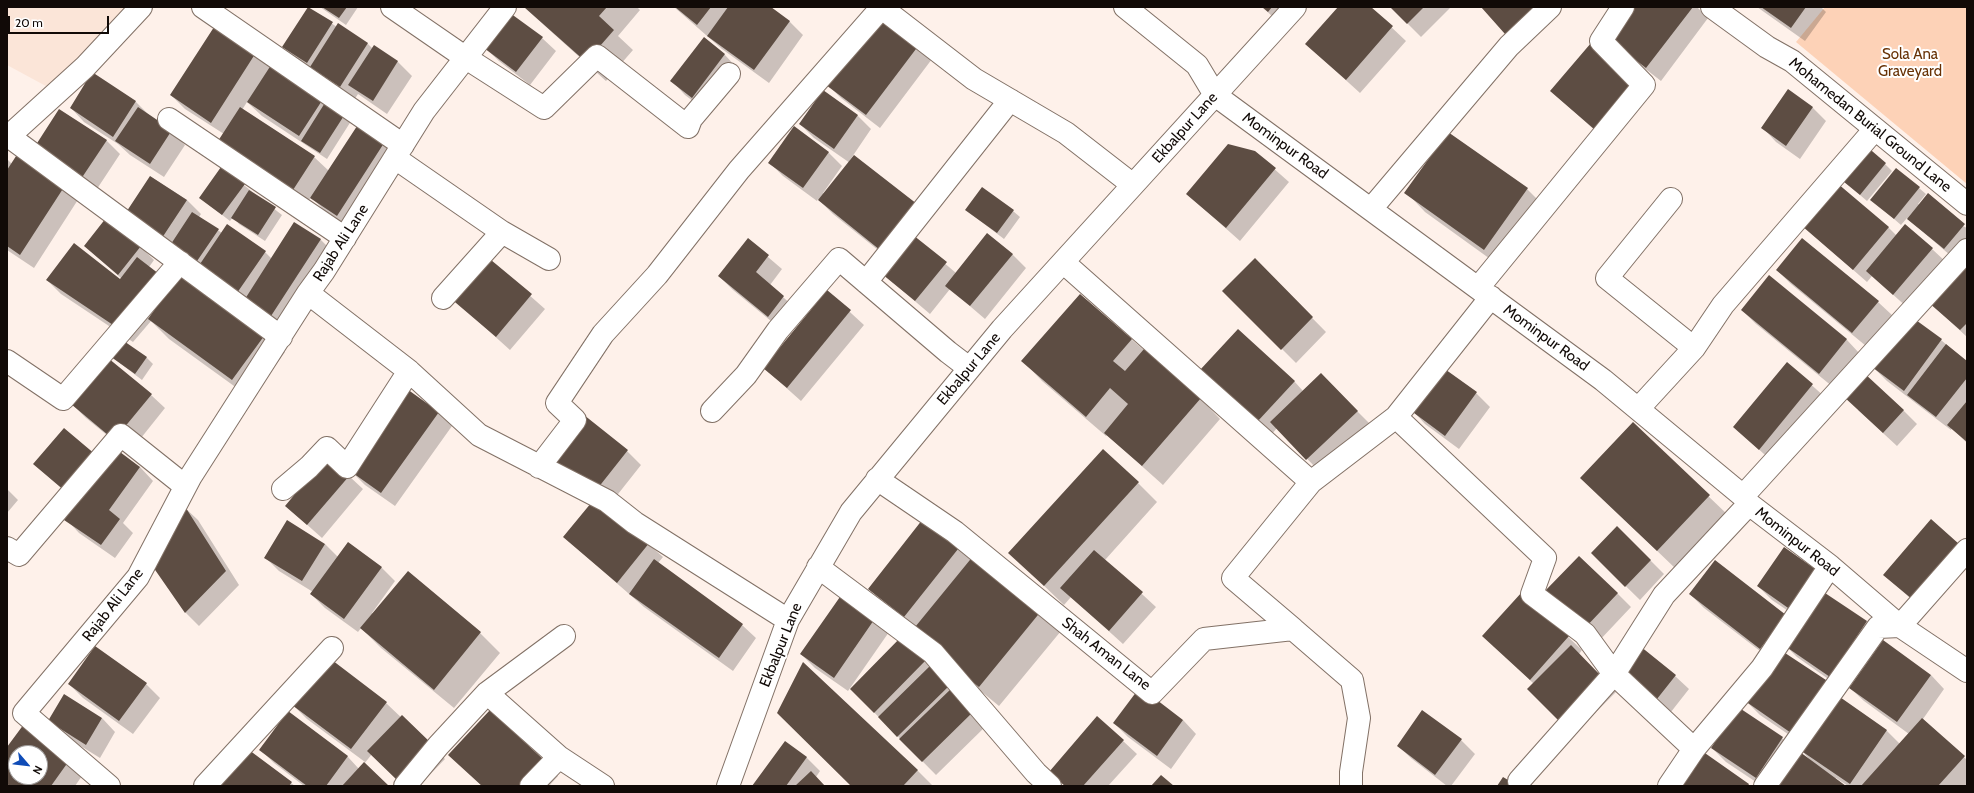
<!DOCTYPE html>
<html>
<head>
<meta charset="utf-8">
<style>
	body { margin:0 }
	#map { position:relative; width:1974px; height:793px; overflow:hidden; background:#fef1ea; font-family:Cabin,sans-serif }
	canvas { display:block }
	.frame { position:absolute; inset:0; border:8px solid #110a07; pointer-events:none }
	.north { position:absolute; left:8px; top:745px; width:40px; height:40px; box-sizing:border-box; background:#fff; border:1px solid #a09d9c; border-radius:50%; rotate:118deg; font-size:11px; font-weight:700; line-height:16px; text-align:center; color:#110a07 }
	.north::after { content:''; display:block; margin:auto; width:14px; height:18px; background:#0f4cb7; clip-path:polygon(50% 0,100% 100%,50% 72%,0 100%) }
	.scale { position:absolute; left:8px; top:16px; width:101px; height:18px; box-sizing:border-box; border:2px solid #110a07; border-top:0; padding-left:5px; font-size:12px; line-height:14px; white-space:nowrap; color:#110a07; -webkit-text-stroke:3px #fff; paint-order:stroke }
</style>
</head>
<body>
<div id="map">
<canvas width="1974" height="793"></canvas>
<div class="frame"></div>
<div class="north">N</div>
<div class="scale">20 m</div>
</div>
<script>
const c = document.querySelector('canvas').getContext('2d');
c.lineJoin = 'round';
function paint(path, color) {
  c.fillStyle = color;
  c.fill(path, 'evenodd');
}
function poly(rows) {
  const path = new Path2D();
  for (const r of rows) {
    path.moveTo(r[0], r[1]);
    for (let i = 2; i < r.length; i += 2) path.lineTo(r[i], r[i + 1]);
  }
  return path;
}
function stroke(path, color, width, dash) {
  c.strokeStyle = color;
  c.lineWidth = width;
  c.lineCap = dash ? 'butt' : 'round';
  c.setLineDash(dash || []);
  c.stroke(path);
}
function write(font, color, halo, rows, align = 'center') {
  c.font = font + ' Cabin,sans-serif';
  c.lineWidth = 4;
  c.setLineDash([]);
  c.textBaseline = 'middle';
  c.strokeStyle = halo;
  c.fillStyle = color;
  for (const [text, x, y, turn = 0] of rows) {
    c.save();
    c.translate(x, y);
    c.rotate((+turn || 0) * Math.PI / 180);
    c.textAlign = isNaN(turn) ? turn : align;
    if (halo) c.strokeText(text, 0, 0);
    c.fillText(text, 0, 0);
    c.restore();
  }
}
paint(poly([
	[7,7,130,7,86,76,68,98,7,65]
]), '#fbe5d8');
paint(poly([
	[1825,7,1967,7,1967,184,1796,42]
]), '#fdd2b7');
paint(poly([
	[320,7,358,7,346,25],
	[524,7,637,7,640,10,618,36,633,50,606,81],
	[674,7,770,7,790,22,803,35,769,83,722,49],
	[1262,7,1299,7,1282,25],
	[1339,7,1370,7,1406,41,1360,93,1306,44],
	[1391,7,1451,7,1421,37],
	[1630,7,1697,7,1708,18,1661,81,1621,50],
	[1757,7,1821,7,1826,12,1805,41],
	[308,8,337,27,368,44,372,48,374,46,398,62,412,76,387,114,358,94,354,100,297,60,283,47],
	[880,16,932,59,880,128,841,98,828,85],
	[216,25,353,118,327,159,262,116,247,102,242,110,314,157,329,171,359,124,399,155,351,229,325,211,311,197,307,203,224,134,185,109,171,95],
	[542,38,556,51,530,85,499,61,485,48],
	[704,39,725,55,738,69,706,111,685,95,672,81],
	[1591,45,1608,142,1551,91],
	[93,74,136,102,149,115,172,131,185,145,164,177,130,155,118,144,84,122,71,108],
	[1788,91,1813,108,1826,121,1800,159,1776,142,1763,128],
	[857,115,871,129,850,160,915,238,956,273,1012,254,1026,268,985,319,950,289,930,314,883,274,893,262,833,214,818,199,817,201,783,176,770,163,795,128,829,153,842,166,823,193,825,194,850,163,814,138,800,124],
	[106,140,120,154,93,195,47,165],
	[1255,152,1289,182,1240,241,1187,194],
	[7,159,12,164,81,195,34,268,7,250],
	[1885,164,1892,171,1867,201,1846,183],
	[222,168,282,215,265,241,239,224,233,217,230,221,200,198],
	[151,177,187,200,201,214,199,217,222,233,265,252,272,259,320,239,334,253,285,329,138,231],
	[1919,188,1926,194,1918,204,1967,228,1967,251,1958,262,1907,218,1901,225,1872,200],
	[1527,189,1547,209,1504,269,1425,212,1406,192],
	[966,210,1013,211,1020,217,1004,239],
	[1803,226,1888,227,1897,236,1932,249,1946,262,1908,308,1872,276,1867,282],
	[748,240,782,269,770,285,797,310,782,330,733,290,719,276],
	[85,246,141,247,154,260,149,267,162,278,266,333,285,352,252,399,169,339,151,321,133,342,61,294,47,280,120,281,122,279],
	[485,256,545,309,510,350,451,297],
	[1255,260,1326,332,1296,363,1224,291],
	[1967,262,1967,337,1929,302],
	[1777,270,1878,302,1892,315,1866,346,1791,284],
	[1769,277,1847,340,1860,354,1833,387,1756,324,1742,310],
	[827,291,864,325,801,401,764,368],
	[1131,339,1201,399,1220,419,1163,485,1107,435,1106,436,1042,381,1023,361],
	[1941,340,1967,362,1967,443,1952,428,1951,430,1922,408,1887,381,1873,367],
	[108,354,147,358,153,364,142,380],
	[1787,363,1826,398,1774,463,1734,427],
	[1442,368,1476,393,1490,407,1459,449,1425,424,1412,410],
	[1294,381,1303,391,1334,388,1371,425,1321,473,1277,428,1271,435,1215,384],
	[151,395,165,408,129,453,86,418,72,404],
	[1858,410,1903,410,1917,424,1897,446],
	[439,412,452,426,395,506,365,485,351,471],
	[584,417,627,451,641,465,607,508,663,557,658,563,742,625,756,638,733,671,644,607,564,537,597,497,566,472,552,458],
	[1633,424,1729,516,1677,570,1601,497],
	[95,455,140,467,153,481,123,523,133,533,115,558,79,533,66,519,78,503,34,464],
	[349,476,363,489,322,538,286,506],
	[1138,483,1157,502,1105,560,1156,607,1123,644,1071,597,1064,605,1010,553],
	[7,489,18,500,7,513],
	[184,507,198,520,239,585,199,626,186,613,152,564],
	[926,516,1061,631,999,706,932,651,869,589],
	[1931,521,1926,612,1884,575],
	[1617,527,1664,574,1640,600,1592,553],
	[325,544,338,557,382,568,395,581,372,613,374,614,408,573,480,633,500,653,454,708,381,648,361,628,358,632,325,608,311,594,313,592,279,571,265,557],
	[1817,572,1831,586,1825,594,1867,622,1880,636,1844,690,1797,657,1786,646,1782,652,1828,683,1842,697,1841,699,1887,731,1900,744,1909,734,1864,701,1850,688,1931,675,1944,689,1923,719,1967,760,1967,786,1848,786,1836,778,1835,779,1844,786,1812,762,1801,750,1804,745,1760,715,1746,701,1773,661,1704,608,1690,594,1800,619,1772,600,1758,586],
	[1617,593,1631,607,1598,642,1559,606],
	[1522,594,1582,650,1579,654,1616,692,1574,734,1534,684,1484,636],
	[842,595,889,632,848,691,815,668,801,654],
	[903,637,988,724,936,775,851,689],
	[1618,675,1675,676,1689,689,1667,717],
	[69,684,146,684,160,698,133,734,83,698],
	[386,703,445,759,419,786,372,754,364,764,388,786,304,786,274,763,260,749,289,712,348,757,359,769,365,762,307,719,293,705],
	[102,718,115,732,100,758,63,735,49,721],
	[1183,720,1196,734,1171,769,1128,737,1114,723],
	[24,726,84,773,75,786,7,786,7,749],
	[16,753,40,753,40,777,16,777],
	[1782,738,1796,752,1762,786,1726,762,1712,748],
	[1461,740,1475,754,1451,786,1447,786,1412,759,1398,746],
	[1123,741,1137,754,1108,786,1065,786,1050,772],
	[785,742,807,758,820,771,816,777,824,786,753,786],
	[545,762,558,776,549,786,482,786,463,768],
	[917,770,933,786,852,786],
	[291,783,295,786,218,786]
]), '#0003');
paint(poly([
	[308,7,333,22,307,63,282,47],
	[322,7,347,7,339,18],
	[524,7,607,7,599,16,614,30,586,62],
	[675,7,711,7,697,25],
	[728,7,771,7,790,21,754,70,707,36],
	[1262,7,1272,7,1268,12],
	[1338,7,1371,7,1393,26,1346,80,1305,44],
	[1390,7,1424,7,1407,24],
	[1481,7,1535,7,1505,34],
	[1629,7,1693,7,1646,68,1606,37],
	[1761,7,1806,7,1791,28],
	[510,13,543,37,516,72,484,48],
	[880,15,919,45,866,115,826,85],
	[338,23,368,43,340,87,310,67],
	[216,24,257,51,211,123,170,95],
	[704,37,725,54,692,98,670,81],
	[1591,43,1634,81,1594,129,1550,91],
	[374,45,398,61,373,101,348,85],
	[273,62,325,96,299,136,247,102],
	[92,72,136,101,113,137,70,108],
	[1788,89,1813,107,1786,146,1761,128],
	[823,90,858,115,834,149,799,124],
	[328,98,347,111,320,153,301,141],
	[138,107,172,130,150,164,115,141],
	[240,107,315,156,293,190,218,141],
	[59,109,107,140,79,182,32,151],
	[359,123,386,140,337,216,310,198],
	[794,126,829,152,803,188,768,163],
	[1448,132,1528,188,1484,250,1404,193],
	[1228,144,1255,151,1276,168,1226,228,1186,194],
	[1865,145,1886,163,1860,195,1838,177],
	[20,150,68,181,20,255,7,246,7,170],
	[854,155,917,204,880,250,818,200],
	[221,167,245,184,222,215,199,198],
	[1896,168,1920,187,1894,219,1870,200],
	[150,176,187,200,160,241,123,217],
	[1837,183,1889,227,1853,270,1802,226],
	[982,187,1014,210,997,233,965,210],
	[249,190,276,207,258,235,231,218],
	[1928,193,1965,224,1944,249,1907,219],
	[192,212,219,229,195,264,169,247],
	[106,218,141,246,118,275,84,246],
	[294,222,321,239,271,316,245,299],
	[227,224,266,251,237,293,198,267],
	[1905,224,1933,248,1893,295,1866,271],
	[987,233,1013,254,970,306,945,286],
	[913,235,947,262,915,301,882,274],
	[748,238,769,255,756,272,784,296,768,317,718,276],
	[1802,238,1879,301,1852,333,1776,270],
	[74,243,120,279,137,257,163,277,119,329,46,280],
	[485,255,532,294,496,337,449,297],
	[1255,258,1313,317,1281,350,1222,291],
	[1967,261,1967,323,1960,330,1928,302],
	[182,271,267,332,232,380,148,319],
	[1769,275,1847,339,1819,374,1741,310],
	[827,290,851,310,787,388,763,368],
	[1080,294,1132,339,1113,361,1125,371,1144,349,1201,398,1142,466,1104,433,1128,404,1110,388,1086,417,1021,361],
	[1909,315,1942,339,1904,391,1872,367],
	[1238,329,1295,381,1257,422,1200,370],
	[118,337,147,357,135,374,107,354],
	[1946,344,1967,361,1967,378,1936,417,1907,395],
	[108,358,152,394,114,440,71,404],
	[1787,362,1813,384,1759,450,1733,427],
	[1442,367,1477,392,1445,436,1410,410],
	[1321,373,1358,411,1306,460,1270,422],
	[1864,373,1904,410,1883,433,1843,396],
	[407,389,439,412,381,493,350,471],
	[1967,401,1967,442,1947,425],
	[584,415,628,450,594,493,551,458],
	[1633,422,1710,495,1657,551,1580,478],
	[64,428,96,455,65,491,33,464],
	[116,449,140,467,109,510,120,519,101,545,64,520],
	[1103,449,1139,482,1044,586,1008,553],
	[327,456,350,475,307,525,285,506],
	[596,497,650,542,617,583,563,537],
	[184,505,226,571,185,613,151,564],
	[926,515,962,544,904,617,868,589],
	[1931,519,1959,544,1912,599,1883,575],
	[287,520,325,544,302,581,264,558],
	[1617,526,1651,560,1625,587,1591,553],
	[348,542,382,567,344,619,310,594],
	[1784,547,1818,571,1791,610,1757,586],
	[1094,550,1143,592,1109,631,1060,588],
	[974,555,1042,610,979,687,911,632],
	[1579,556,1618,593,1584,629,1544,592],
	[654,559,743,624,719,658,629,594],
	[1715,560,1786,615,1760,649,1689,594],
	[408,571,481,632,434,690,360,628],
	[1819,589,1867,621,1830,677,1782,644],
	[1522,592,1569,636,1530,680,1482,636],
	[842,594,876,617,834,678,800,654],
	[903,635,927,659,874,713,850,689],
	[1883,640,1931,675,1897,722,1849,688],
	[1571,645,1603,678,1559,721,1527,689],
	[95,646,147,683,119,721,68,684],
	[1640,646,1676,675,1653,704,1617,675],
	[1779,649,1829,682,1794,735,1745,701],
	[328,657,387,702,351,749,292,705],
	[803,662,918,770,903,786,851,786,777,713],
	[932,664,951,684,897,737,878,717],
	[953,687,975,710,922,762,899,739],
	[1140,687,1183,720,1157,756,1113,723],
	[64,694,102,718,86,745,48,721],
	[1837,695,1887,730,1850,784,1800,750],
	[1738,707,1783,737,1756,778,1711,748],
	[490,710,545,761,523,786,482,786,448,755],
	[1422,710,1462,739,1435,775,1397,746],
	[288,711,348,756,326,786,307,786,259,750],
	[402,715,432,744,398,781,367,751],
	[1097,716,1124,740,1083,786,1065,786,1049,772],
	[1922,718,1965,756,1938,786,1861,786],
	[24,724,71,758,51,786,10,786,7,784,7,747],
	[16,753,40,753,40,777,16,777],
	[785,741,807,757,786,786,752,786],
	[245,747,292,782,289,786,217,786],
	[1702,751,1749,784,1748,786,1678,786],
	[1800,752,1846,786,1775,786],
	[364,762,389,786,342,786],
	[811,771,825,786,795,786],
	[1161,775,1174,786,1151,786],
	[1503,777,1518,786,1497,786]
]), '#5d4d43');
const minor = poly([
	[203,7,403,145],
	[392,7,466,58,544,108,597,56,688,127,691,119,729,74],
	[1125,7,1197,65,1215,95,1603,380,1743,496,1749,504,1830,566,1900,626,1967,671],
	[1712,7,1767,47,1792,61,1967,204],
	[882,8,974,79,1066,133,1133,185],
	[169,119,345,238],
	[7,135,281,337],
	[9,136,85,67,141,7],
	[395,158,502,232,549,259],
	[1671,199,1607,278,1694,348],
	[1371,209,1509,46,1550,7],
	[1063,262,1311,482],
	[866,282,1010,100],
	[1478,288,1644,85,1601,41,1623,7],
	[308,293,409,371,479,435,607,501,635,523,788,620],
	[443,298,502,232],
	[7,361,63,399,180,262],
	[1638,409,1694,348,1723,305,1875,129],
	[712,411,746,375,778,330,839,259,948,352,969,368],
	[1396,417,1545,558,1532,594,1585,634,1614,674,1694,749],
	[539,467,575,420,557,403,603,334,657,275,739,170,882,7],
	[877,479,955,532,1152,693,1204,639,1293,629,1352,680,1359,718,1351,772,1351,786],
	[283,489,309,467,327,448,347,467,409,371],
	[1743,496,1967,250],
	[7,548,19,555,121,435,185,486],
	[818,567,933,653,1036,773,1050,786],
	[1293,629,1233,578,1311,482,1396,417,1491,297],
	[564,636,487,693,559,757,603,786],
	[1519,781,1614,674,1664,595,1749,504],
	[109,786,24,713,138,577,191,476,308,293,324,271,424,111,505,7],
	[205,786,332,648],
	[405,786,438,746,487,693],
	[531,786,559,757],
	[728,786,788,620,851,512,1002,329,1295,7],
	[1669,786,1694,749,1762,668,1830,566],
	[1765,786,1878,627,1900,626,1967,550]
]);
stroke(minor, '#827166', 24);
stroke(minor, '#fff', 22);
write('15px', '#673104', '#fff', [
	["Sola Ana",1910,55],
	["Graveyard",1910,72]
]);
write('15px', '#110a07', '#fff', [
	["Mohamedan Burial Ground Lane",1870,125,39],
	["Ekbalpur Lane",1185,128,-48],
	["Mominpur Road",1285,146,36],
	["Rajab Ali Lane",341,243,-57],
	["Mominpur Road",1546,338,36],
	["Ekbalpur Lane",969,369,-50],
	["Mominpur Road",1797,542,38],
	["Rajab Ali Lane",113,605,-52],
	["Ekbalpur Lane",781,645,-68],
	["Shah Aman Lane",1106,654,38]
]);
</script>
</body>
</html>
